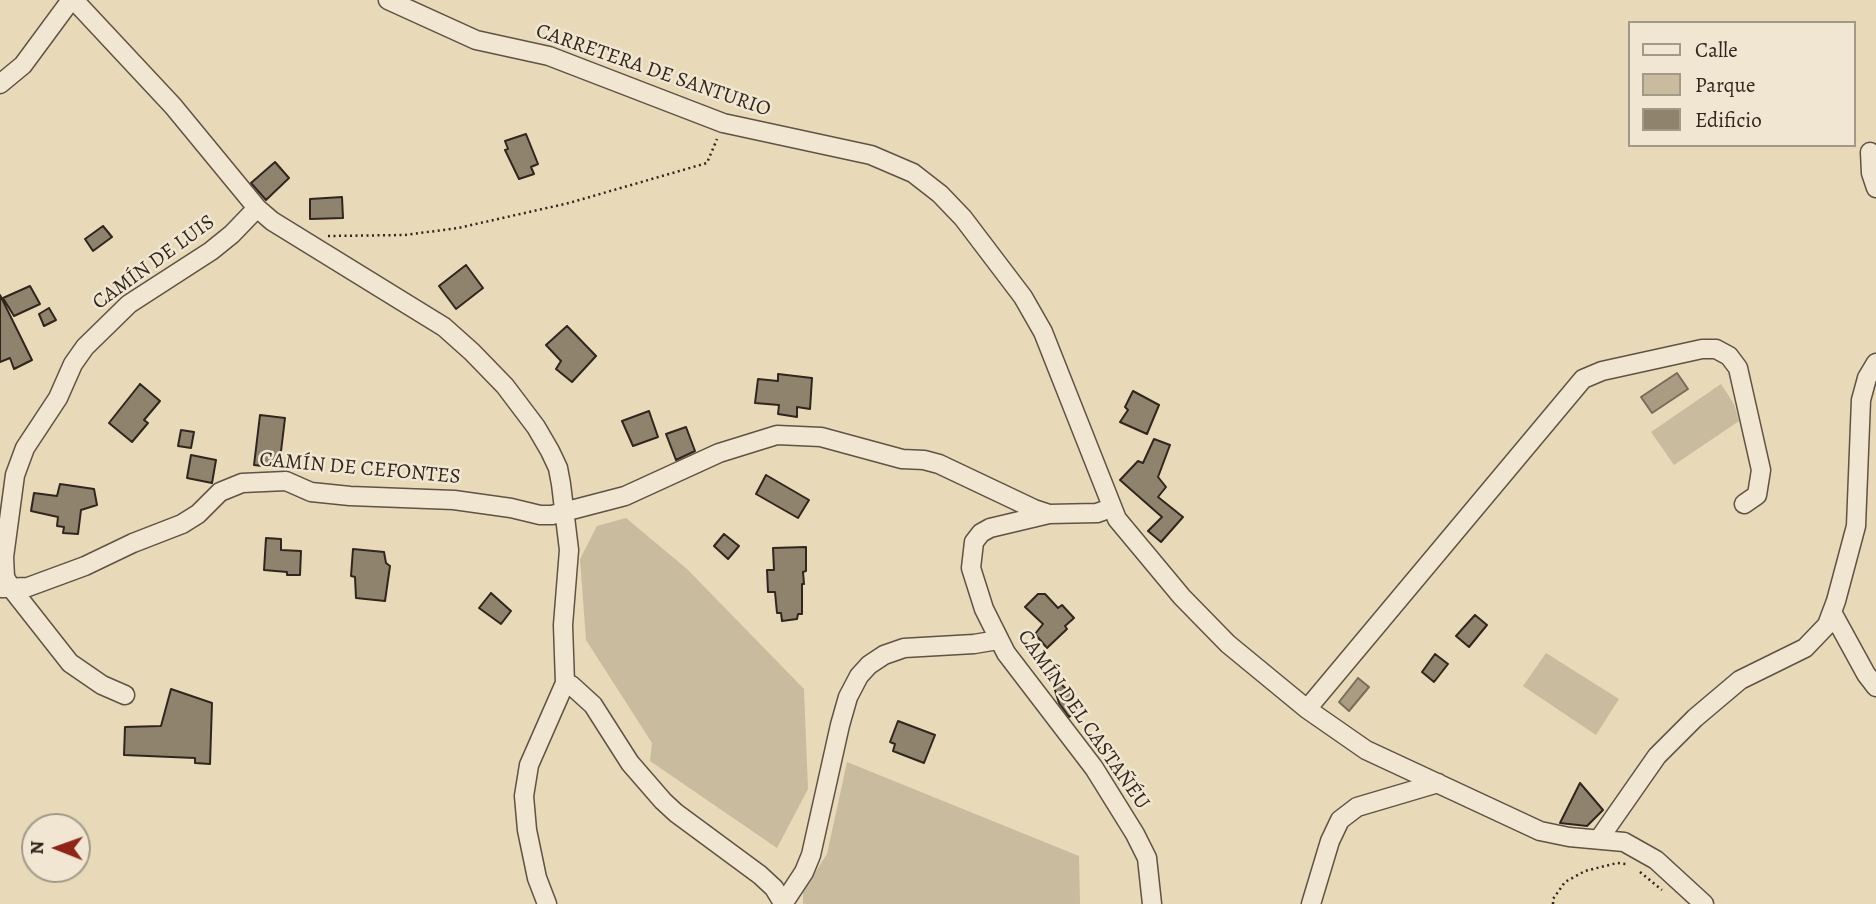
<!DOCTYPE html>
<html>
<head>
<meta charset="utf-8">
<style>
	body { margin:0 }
	#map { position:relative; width:1876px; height:904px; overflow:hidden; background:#e8d9b8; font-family:Alegreya,serif }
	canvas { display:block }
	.legend { position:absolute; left:1628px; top:21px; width:228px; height:126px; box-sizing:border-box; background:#f0e6d1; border:2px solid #a39989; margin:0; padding:9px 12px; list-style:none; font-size:21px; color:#30261d }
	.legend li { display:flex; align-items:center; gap:14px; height:35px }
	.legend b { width:35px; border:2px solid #a39989 }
	.north { position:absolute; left:21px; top:813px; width:70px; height:70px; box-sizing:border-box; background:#f0e6d1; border:2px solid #a39989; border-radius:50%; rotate:271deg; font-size:19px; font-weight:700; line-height:28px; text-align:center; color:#30261d }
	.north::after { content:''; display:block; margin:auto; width:24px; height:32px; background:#8f2418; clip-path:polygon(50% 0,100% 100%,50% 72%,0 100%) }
</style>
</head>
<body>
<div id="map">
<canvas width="1876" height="904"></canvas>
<ul class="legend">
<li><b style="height:9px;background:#f0e6d1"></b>Calle</li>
<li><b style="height:19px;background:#c9bb9e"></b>Parque</li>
<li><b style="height:19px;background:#90836e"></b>Edificio</li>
</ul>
<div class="north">N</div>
</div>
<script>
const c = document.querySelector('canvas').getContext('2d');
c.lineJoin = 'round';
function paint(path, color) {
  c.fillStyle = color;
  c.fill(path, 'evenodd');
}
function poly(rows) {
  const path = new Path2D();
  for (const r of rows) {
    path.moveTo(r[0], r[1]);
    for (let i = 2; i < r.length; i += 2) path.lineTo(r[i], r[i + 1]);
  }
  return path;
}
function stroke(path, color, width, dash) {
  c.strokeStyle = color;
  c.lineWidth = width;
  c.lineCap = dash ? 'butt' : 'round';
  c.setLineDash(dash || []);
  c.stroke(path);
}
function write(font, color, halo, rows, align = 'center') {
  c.font = font + ' Alegreya,serif';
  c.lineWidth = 5;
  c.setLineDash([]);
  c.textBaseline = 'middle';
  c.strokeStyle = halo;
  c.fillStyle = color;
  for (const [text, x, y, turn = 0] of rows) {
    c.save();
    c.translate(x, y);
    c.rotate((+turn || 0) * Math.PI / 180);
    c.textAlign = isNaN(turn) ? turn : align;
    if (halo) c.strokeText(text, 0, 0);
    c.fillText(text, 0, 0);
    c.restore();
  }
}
paint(poly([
	[1721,384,1734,404,1739,421,1674,465,1651,432],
	[626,518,687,569,804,689,808,789,777,848,650,761,652,743,586,640,580,559,597,526],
	[1546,653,1619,699,1596,735,1523,686],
	[847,762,1079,856,1080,904,803,904,803,891,827,854]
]), '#c9bb9e');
const water = poly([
	[1677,373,1688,389,1652,413,1641,397,1677,373],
	[1358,678,1369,687,1349,711,1339,702,1358,678]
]);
paint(water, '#a99c83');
stroke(water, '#796d5a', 2);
const building = poly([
	[526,134,538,164,531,167,534,174,519,179,505,150,508,149,505,141,526,134],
	[275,162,289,178,266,200,251,183,275,162],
	[342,197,343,218,310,219,310,199,342,197],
	[103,226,112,237,93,251,85,239,103,226],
	[466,265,483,288,456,309,439,286,466,265],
	[30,286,40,304,14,316,3,298,30,286],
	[0,295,32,360,14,369,10,358,0,362,0,295],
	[49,308,56,320,44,326,39,314,49,308],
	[567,326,596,356,572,382,556,369,561,361,546,345,567,326],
	[778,374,812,378,810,409,797,407,797,417,778,414,779,405,755,403,758,379,778,381,778,374],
	[140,384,160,401,144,420,148,423,132,442,109,423,140,384],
	[1133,391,1159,405,1147,434,1120,422,1128,410,1125,407,1133,391],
	[649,411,658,437,633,446,622,421,649,411],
	[260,415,285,418,279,468,254,465,260,415],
	[686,427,695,451,676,460,666,434,686,427],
	[181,430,194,432,191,448,178,446,181,430],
	[1154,439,1170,445,1158,477,1166,487,1158,497,1183,517,1161,542,1148,531,1162,517,1120,480,1138,461,1143,463,1154,439],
	[191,455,216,460,212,483,187,478,191,455],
	[766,475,809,500,798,518,756,494,766,475],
	[60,484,94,489,97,505,81,510,78,534,63,533,64,527,57,526,58,517,31,511,34,493,57,496,60,484],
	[724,534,739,546,728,559,714,546,724,534],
	[266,538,281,539,281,550,301,551,300,575,287,575,287,572,264,570,266,538],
	[806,547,806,571,803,572,804,584,802,584,802,614,798,614,797,619,782,621,781,613,777,613,775,592,768,592,767,570,774,570,773,548,806,547],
	[353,549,384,552,386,563,390,566,385,601,356,598,355,577,351,576,353,549],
	[491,593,511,611,501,624,479,608,491,593],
	[1038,594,1045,594,1058,608,1062,605,1074,618,1065,626,1067,629,1047,648,1035,634,1043,624,1025,607,1038,594],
	[1475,615,1487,625,1469,647,1456,636,1475,615],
	[1435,654,1448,664,1434,682,1422,672,1435,654],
	[1049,671,1082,706,1069,717,1059,703,1049,671],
	[171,689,212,703,210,764,195,763,195,758,124,755,125,727,161,726,171,689],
	[898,721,935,735,924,763,893,751,895,744,890,742,898,721],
	[1580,783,1603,810,1587,826,1560,823,1580,783]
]);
paint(building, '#90836e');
stroke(building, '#30261d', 2);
const minor = poly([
	[74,0,173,106,257,208,272,221,444,327,472,352,505,386,536,427,550,451,558,468,561,484,569,550,563,625,565,683,529,765,524,796,527,830,537,878,547,904],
	[388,0,476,40,549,56,723,123,871,155,913,173,940,194,963,218,1023,297,1043,332,1117,519,1182,597,1228,644,1307,709,1366,750,1540,831,1569,837,1624,842,1656,860,1704,904],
	[0,84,23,65,71,0],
	[1870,152,1871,173,1876,188],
	[1111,508,1097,513,1049,514,990,528,981,533,974,542,971,568,984,609,1006,653,1094,768,1135,834,1147,858,1152,904],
	[0,588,28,587,85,566,133,543,182,524,198,514,220,492,242,483,286,481,311,492,350,496,454,500,511,508,540,515,552,515,625,496,719,453,777,435,821,437,902,459,924,460,939,464,1034,509,1049,514],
	[1832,612,1866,674,1876,687],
	[565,683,571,685,593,705,630,763,663,801,676,813,760,875,774,888,783,903],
	[125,695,102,685,70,663,11,588,5,577,4,557,15,475,25,448,58,398,73,364,85,347,129,304,211,251,232,234,257,208],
	[1307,709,1583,379,1602,371,1702,349,1716,349,1729,356,1738,368,1761,470,1757,495,1744,504],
	[1599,839,1657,756,1695,718,1740,680,1805,648,1827,625,1836,601,1856,526,1861,400,1867,378,1876,363],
	[783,904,804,872,811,855,840,725,848,697,859,676,869,665,884,655,904,648,974,644,998,640],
	[1311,904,1330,841,1340,820,1357,807,1438,783]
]);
stroke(minor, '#5e5344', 21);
stroke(poly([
	[328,236,405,235,458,228,569,203,707,163,717,139],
	[1640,872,1662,890],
	[1553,904,1553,899,1565,882,1585,871,1617,863,1626,864]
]), '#30261d', 2.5, [2, 3.5]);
stroke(minor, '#f0e6d1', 18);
write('21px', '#30261d', '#f0e6d1', [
	["CARRETERA DE SANTURIO",653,71,19],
	["CAMÍN DE LUIS",154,263,-36],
	["CAMÍN DE CEFONTES",360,469,5],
	["CAMÍN DEL CASTAÑÉU",1083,720,55]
]);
</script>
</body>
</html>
